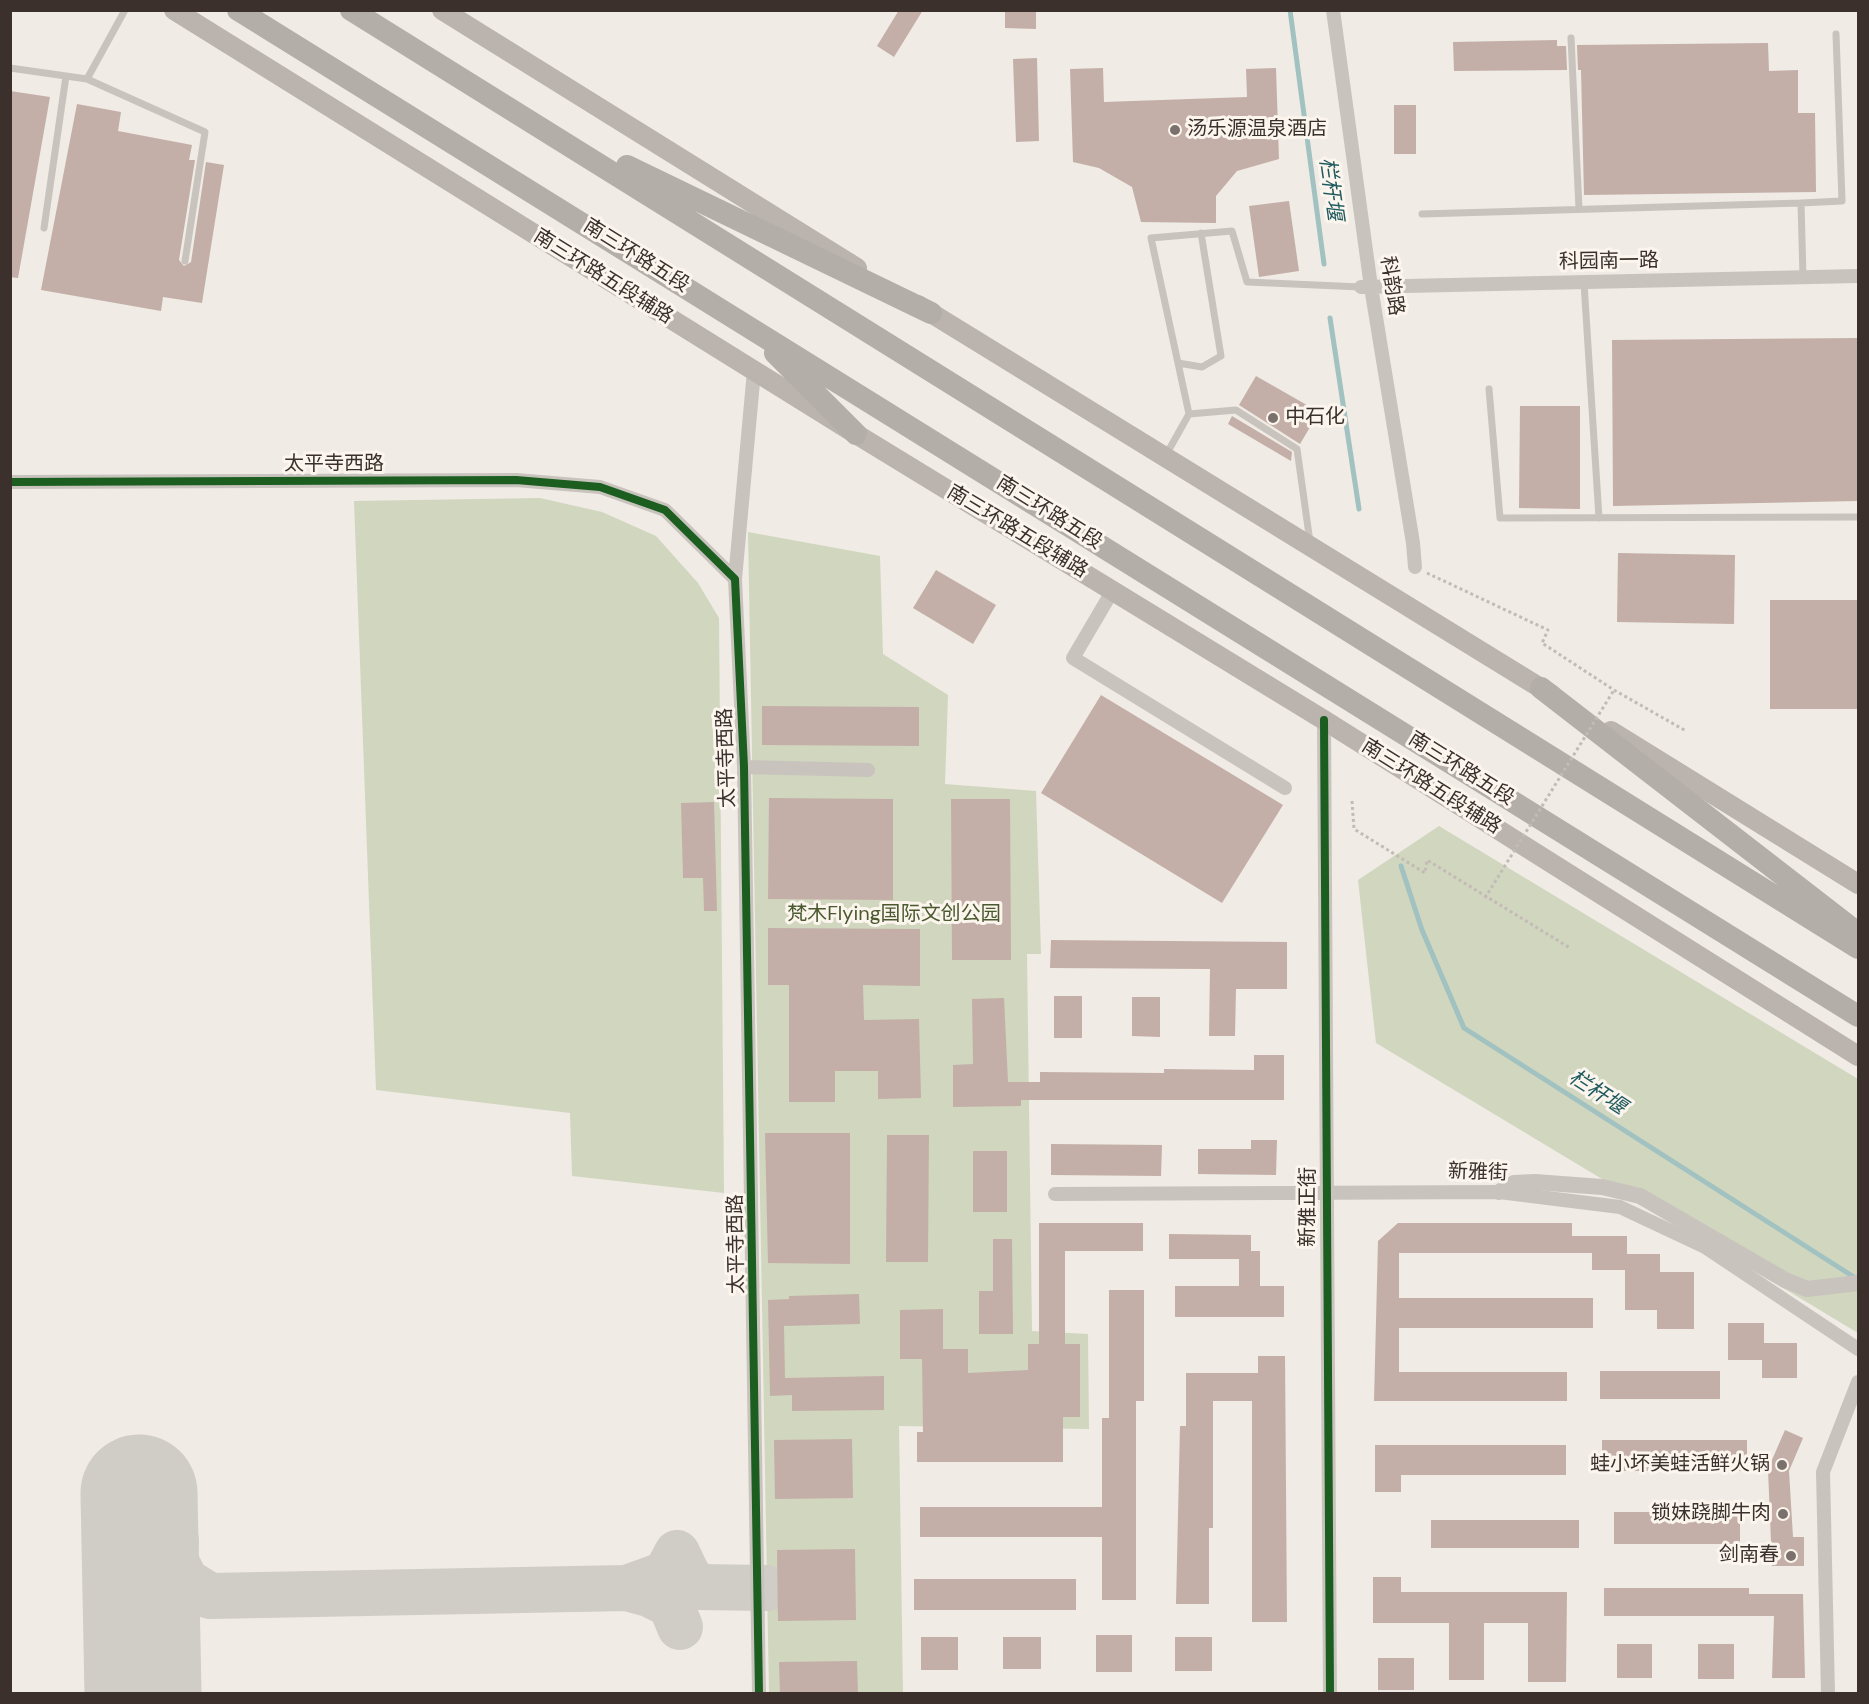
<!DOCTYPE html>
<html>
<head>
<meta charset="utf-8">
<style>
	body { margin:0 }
	#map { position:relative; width:1869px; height:1704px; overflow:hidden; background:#f0ebe5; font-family:"DM Sans",sans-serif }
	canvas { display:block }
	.frame { position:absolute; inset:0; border:12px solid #3b302b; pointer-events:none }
</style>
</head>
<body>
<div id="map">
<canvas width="1869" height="1704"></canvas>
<div class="frame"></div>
</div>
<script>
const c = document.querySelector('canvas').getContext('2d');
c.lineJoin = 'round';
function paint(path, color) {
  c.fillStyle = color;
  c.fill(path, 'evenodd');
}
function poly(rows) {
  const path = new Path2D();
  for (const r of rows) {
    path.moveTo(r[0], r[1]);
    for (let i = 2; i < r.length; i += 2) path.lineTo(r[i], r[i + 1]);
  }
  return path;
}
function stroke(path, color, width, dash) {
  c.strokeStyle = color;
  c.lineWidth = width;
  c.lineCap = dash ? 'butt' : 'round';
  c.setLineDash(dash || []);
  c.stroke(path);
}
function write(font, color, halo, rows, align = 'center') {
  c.font = font + ' "DM Sans","Noto Sans SC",sans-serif';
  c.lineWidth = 6;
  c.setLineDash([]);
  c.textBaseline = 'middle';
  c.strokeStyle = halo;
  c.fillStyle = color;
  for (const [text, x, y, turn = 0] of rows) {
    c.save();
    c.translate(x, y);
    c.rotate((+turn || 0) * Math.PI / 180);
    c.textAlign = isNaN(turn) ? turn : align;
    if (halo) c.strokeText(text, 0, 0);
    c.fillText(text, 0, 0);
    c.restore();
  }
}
paint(poly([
	[540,498,602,512,656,536,698,583,719,618,724,1193,572,1176,570,1113,376,1090,354,501],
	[748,532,880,556,883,654,948,695,945,784,1036,791,1041,954,1027,954,1032,1331,1088,1334,1089,1429,899,1426,903,1693,769,1693],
	[1439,826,1858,1079,1858,1333,1376,1043,1358,880]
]), '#d1d6bf');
stroke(poly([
	[1290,10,1324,264],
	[1330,318,1359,509],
	[1401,866,1422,930,1464,1028,1857,1279]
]), '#a1c2c1', 5);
stroke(poly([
	[677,1553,688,1576,699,1587,767,1588],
	[627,1588,649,1594,671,1605,680,1627],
	[142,1602,135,1586,112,1563,105,1541,111,1521,121,1509,139,1503,158,1508,168,1520,176,1540,175,1560,186,1581,210,1596,627,1588,666,1574,677,1553]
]), '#d0ccc6', 46);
stroke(poly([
	[139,1493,143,1694]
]), '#d0ccc6', 117);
paint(poly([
	[899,10,923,10,894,57,877,46],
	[1005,10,1036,10,1036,29,1005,28],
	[1557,40,1557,46,1566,46,1567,70,1454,71,1453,42],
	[1768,43,1769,71,1798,70,1798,113,1815,113,1816,192,1584,195,1581,70,1578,70,1577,45],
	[1037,58,1039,141,1016,142,1013,59],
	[1103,68,1104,102,1247,97,1246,69,1276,68,1279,159,1237,171,1216,196,1216,223,1141,222,1132,187,1099,168,1073,162,1070,69],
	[10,91,50,97,18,278,10,277],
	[77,104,121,112,118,131,192,145,189,160,195,160,179,260,184,266,191,262,206,162,224,165,202,303,163,297,161,311,41,290],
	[1394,105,1416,105,1416,154,1394,154],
	[1289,201,1299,271,1259,277,1249,206],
	[1858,338,1858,501,1613,506,1612,340],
	[1256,376,1319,412,1300,444,1239,405],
	[1520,406,1580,406,1580,509,1519,508],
	[1232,416,1292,452,1291,461,1228,424],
	[1618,553,1735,555,1734,624,1617,622],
	[936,570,996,605,973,644,913,608],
	[1770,600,1858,600,1858,709,1770,709],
	[1101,695,1283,805,1222,903,1041,793],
	[762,706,919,707,919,746,762,745],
	[769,798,893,799,893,900,768,899],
	[951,799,1010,799,1011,960,952,960],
	[714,802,717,911,704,911,703,878,683,878,681,803],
	[768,928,920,929,920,986,863,985,864,1020,919,1019,921,1098,878,1099,878,1071,835,1071,835,1102,789,1102,789,985,768,985],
	[1051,940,1287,942,1287,989,1236,989,1235,1036,1209,1036,1210,969,1050,968],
	[1054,996,1082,996,1082,1038,1054,1038],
	[1132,997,1160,997,1160,1037,1132,1036],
	[1004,998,1008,1082,1040,1082,1040,1072,1164,1073,1164,1069,1254,1070,1254,1055,1284,1055,1284,1100,1021,1100,1021,1106,953,1107,953,1065,973,1064,972,999],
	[765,1133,850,1133,850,1264,768,1263],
	[887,1135,929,1135,928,1262,886,1262],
	[1251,1140,1277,1140,1276,1175,1198,1174,1198,1149,1251,1149],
	[1051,1144,1162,1145,1161,1176,1051,1175],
	[973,1151,1007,1151,1007,1212,973,1212],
	[1039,1223,1143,1223,1143,1251,1065,1251,1065,1344,1080,1344,1080,1417,1063,1417,1063,1462,917,1462,917,1432,923,1432,922,1359,900,1359,900,1310,943,1309,943,1349,968,1349,968,1373,1028,1370,1028,1344,1039,1344],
	[1398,1223,1572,1223,1572,1236,1627,1236,1627,1254,1660,1254,1660,1272,1694,1272,1694,1329,1657,1329,1657,1310,1625,1310,1625,1270,1592,1270,1592,1253,1399,1253,1399,1298,1593,1298,1593,1328,1399,1328,1399,1372,1567,1372,1567,1401,1374,1401,1378,1241],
	[1169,1234,1251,1235,1251,1251,1260,1251,1260,1286,1284,1286,1284,1317,1175,1317,1175,1286,1239,1286,1239,1259,1169,1259],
	[993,1239,1012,1239,1013,1334,979,1334,979,1291,993,1291],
	[1109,1290,1144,1290,1144,1401,1136,1401,1136,1600,1102,1600,1102,1537,920,1537,920,1507,1102,1507,1102,1418,1109,1418],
	[859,1294,860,1324,784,1326,785,1378,884,1376,884,1410,792,1411,792,1395,770,1396,768,1300,789,1299,789,1296],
	[1728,1323,1764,1323,1764,1343,1797,1343,1797,1378,1762,1378,1762,1360,1728,1360],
	[1258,1356,1285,1356,1287,1622,1252,1622,1252,1401,1213,1401,1213,1528,1209,1528,1209,1604,1176,1604,1180,1426,1186,1426,1186,1373,1258,1373],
	[1600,1371,1720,1371,1720,1399,1600,1399],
	[1785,1430,1803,1438,1789,1471,1793,1537,1804,1537,1804,1566,1772,1566,1768,1469],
	[852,1439,853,1498,775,1499,774,1440],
	[1602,1440,1747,1440,1747,1471,1602,1471],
	[1375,1445,1566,1445,1566,1475,1401,1475,1401,1492,1375,1492],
	[1614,1512,1740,1512,1740,1544,1614,1544],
	[1431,1520,1579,1520,1579,1548,1431,1548],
	[855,1549,856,1620,778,1621,777,1550],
	[1373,1577,1401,1577,1401,1592,1567,1592,1566,1682,1528,1682,1528,1623,1484,1623,1484,1680,1449,1680,1449,1623,1373,1623],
	[914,1579,1076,1579,1076,1610,914,1610],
	[1604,1588,1749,1588,1749,1594,1803,1594,1805,1678,1772,1678,1774,1616,1604,1616],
	[1096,1635,1132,1635,1132,1672,1096,1672],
	[921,1637,958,1637,958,1670,921,1670],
	[1003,1637,1041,1637,1041,1669,1003,1669],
	[1175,1637,1212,1637,1212,1671,1175,1671],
	[1617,1644,1652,1644,1652,1678,1617,1678],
	[1698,1644,1734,1644,1734,1679,1698,1679],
	[1378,1658,1414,1658,1414,1690,1378,1690],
	[857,1661,858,1694,780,1694,779,1662]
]), '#c3afa7');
stroke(poly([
	[1427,573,1548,630,1542,643,1614,690,1686,731],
	[1352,801,1354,829,1425,873,1427,860,1570,948]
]), '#c2bbb6', 3, [3, 3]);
stroke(poly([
	[1571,38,1579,209],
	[10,68,87,79,125,10],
	[87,79,205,132,185,261],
	[1801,203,1842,201,1836,34],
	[1422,214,1801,203,1803,277],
	[44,228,66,76],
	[1584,283,1599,518],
	[1178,363,1202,367,1221,356,1201,233],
	[1489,389,1500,518,1858,517],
	[1189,414,1236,410,1297,449,1310,542],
	[1166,455,1189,414,1151,238,1232,231,1247,282,1361,287]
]), '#c9c3be', 7);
stroke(poly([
	[1333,10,1371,287,1413,543,1415,567],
	[1361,287,1858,276],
	[10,482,516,480,600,487,665,510,735,579,744,767,759,1694],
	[735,579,754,371],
	[1113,590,1073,658,1285,788],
	[1324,720,1330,1694],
	[744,767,868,770],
	[1055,1194,1499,1192,1620,1207,1705,1247,1858,1349],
	[1828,1694,1823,1472,1858,1382]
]), '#c9c3be', 14);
stroke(poly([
	[1499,1192,1514,1183,1535,1182,1602,1187,1640,1196,1785,1280,1807,1289,1858,1283]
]), '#c9c3be', 16);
stroke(poly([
	[174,10,856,434,1324,720,1858,1056],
	[442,10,857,268],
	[918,305,1552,695],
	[1611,731,1858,884]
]), '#bab3ae', 20);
stroke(poly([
	[238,10,1858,1016],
	[351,10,1858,948],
	[627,166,931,313],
	[775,353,856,434],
	[1541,688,1855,931]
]), '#b4aea8', 22);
stroke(poly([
	[1485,898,1614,690]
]), '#c2bbb6', 3, [3, 3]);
stroke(poly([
	[10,482,516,480,600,487,665,510,735,579,744,767,759,1694],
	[1324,720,1330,1694]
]), '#1b5e20', 8);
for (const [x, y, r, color] of [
	[1175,130,6,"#7a716c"],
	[1273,418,6,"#7a716c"],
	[1782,1465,6,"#7a716c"],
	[1783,1514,6,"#7a716c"],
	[1791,1556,6,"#7a716c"]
]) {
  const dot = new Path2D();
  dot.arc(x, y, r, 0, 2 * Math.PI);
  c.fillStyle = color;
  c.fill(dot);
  stroke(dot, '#fbf5ee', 2);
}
write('20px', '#3b302b', '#fbf5ee', [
	["汤乐源温泉酒店",1187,130,"left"],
	["中石化",1285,418,"left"],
	["蛙小坏美蛙活鲜火锅",1770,1465],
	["锁妹跷脚牛肉",1771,1514],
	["剑南春",1779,1556]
], 'right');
write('20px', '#3b302b', '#fbf5ee', [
	["南三环路五段",636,256,32],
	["科园南一路",1609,262,-1],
	["南三环路五段辅路",603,277,32],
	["科韵路",1391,286,81],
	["太平寺西路",334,465],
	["南三环路五段",1049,513,32],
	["南三环路五段辅路",1017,532,31],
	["太平寺西路",727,758,-92],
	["南三环路五段",1461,769,32],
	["南三环路五段辅路",1431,787,32],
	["新雅街",1478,1173,2],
	["新雅正街",1309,1207,-90],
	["太平寺西路",737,1244,-91]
]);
write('20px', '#4a5a2e', '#fbf5ee', [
	["梵木Flying国际文创公园",894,915]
]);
write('italic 21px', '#1f5a5e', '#fbf5ee', [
	["栏杆堰",1330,189,82],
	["栏杆堰",1597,1093,33]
]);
</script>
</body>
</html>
